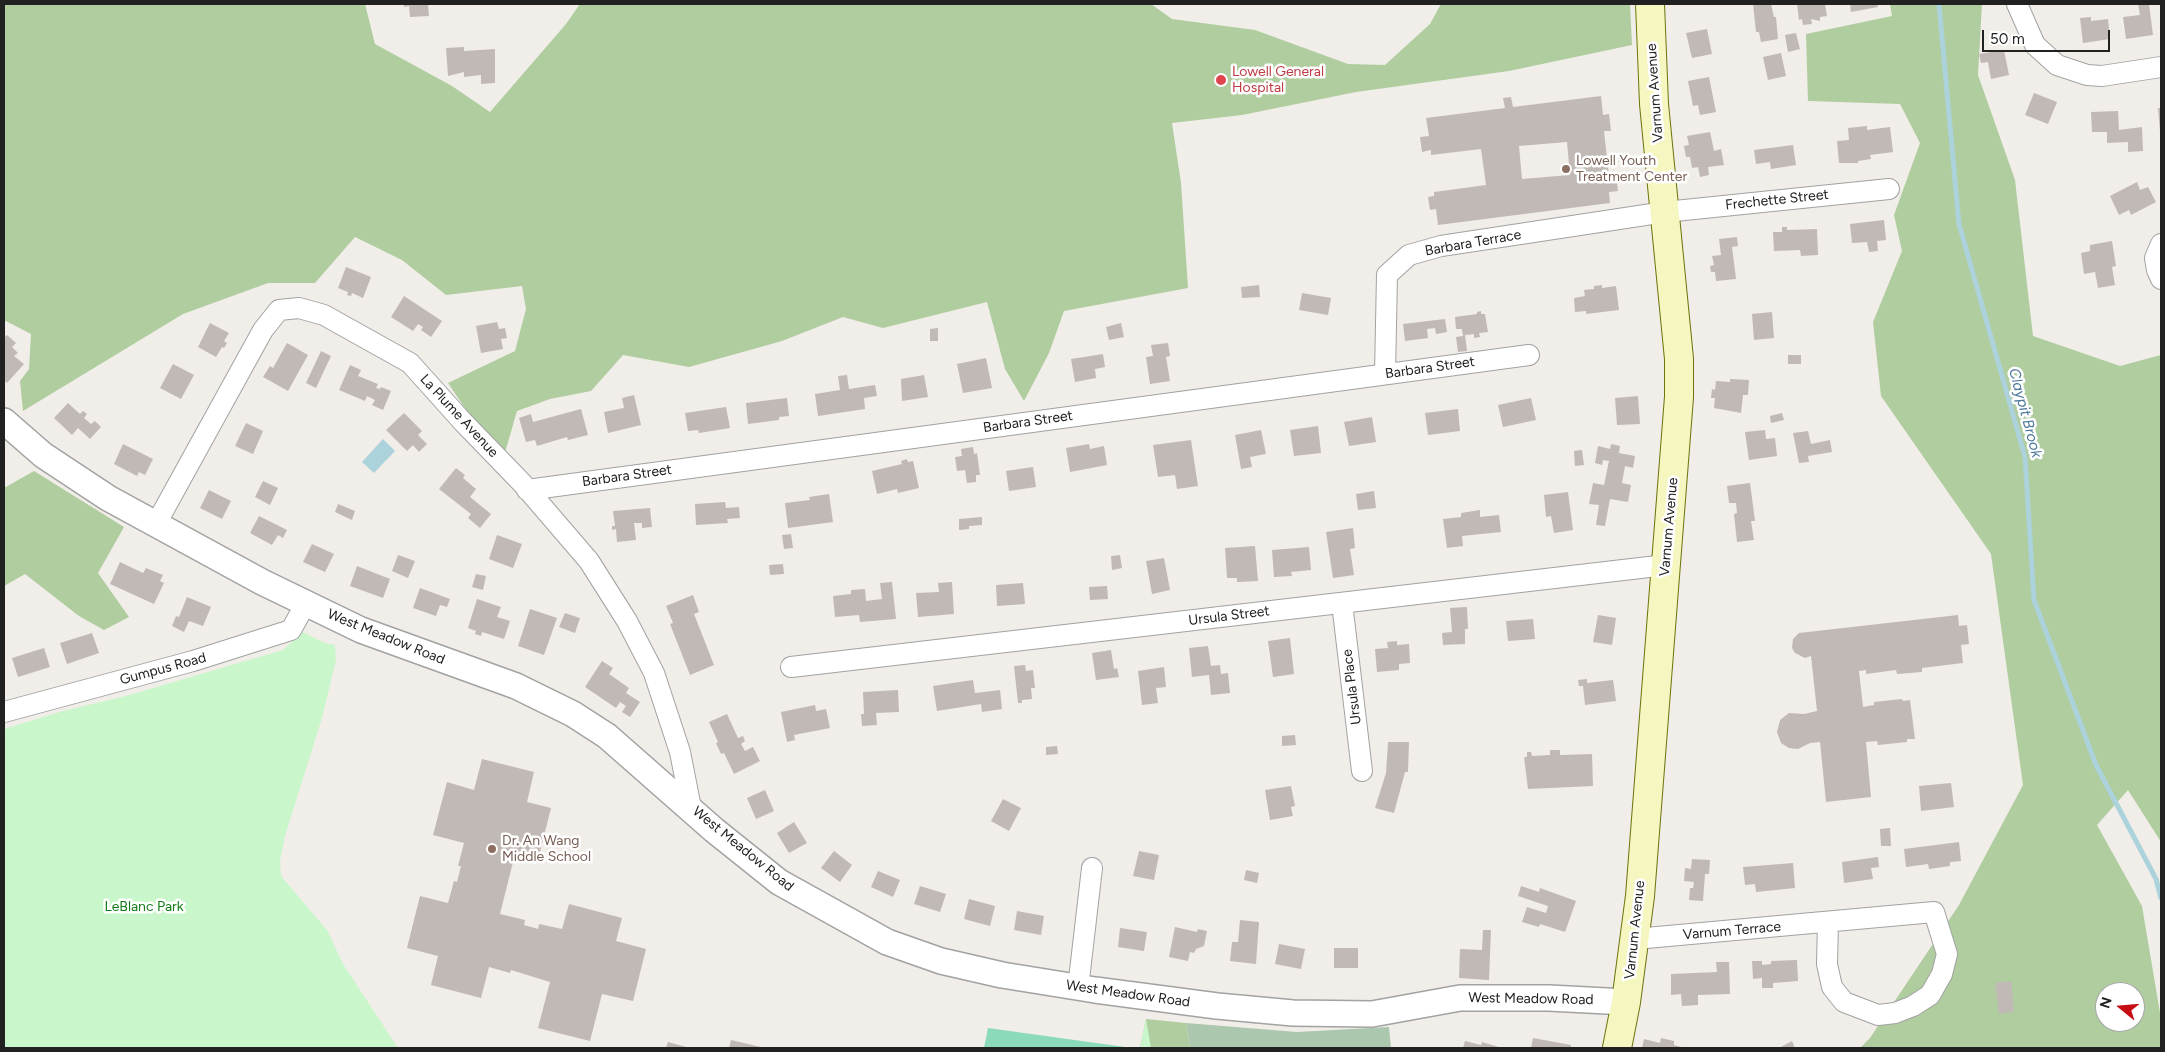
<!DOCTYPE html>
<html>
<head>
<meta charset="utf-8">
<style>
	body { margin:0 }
	#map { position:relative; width:2165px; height:1052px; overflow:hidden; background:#f1ede8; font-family:Figtree,sans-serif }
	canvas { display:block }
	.frame { position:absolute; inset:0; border:5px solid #212121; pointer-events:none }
	.north { position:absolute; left:2095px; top:982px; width:50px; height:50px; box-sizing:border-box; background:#fff; border:1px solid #a6a6a6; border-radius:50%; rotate:287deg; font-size:14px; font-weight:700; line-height:20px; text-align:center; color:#212121 }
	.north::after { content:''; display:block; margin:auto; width:18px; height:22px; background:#c50d13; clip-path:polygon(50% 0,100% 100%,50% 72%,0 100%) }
	.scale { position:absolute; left:1982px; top:30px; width:128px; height:22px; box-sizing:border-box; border:2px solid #212121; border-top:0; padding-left:6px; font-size:15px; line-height:18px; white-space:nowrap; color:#212121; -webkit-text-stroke:4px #fff; paint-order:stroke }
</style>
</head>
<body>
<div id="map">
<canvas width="2165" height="1052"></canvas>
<div class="frame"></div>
<div class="north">N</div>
<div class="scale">50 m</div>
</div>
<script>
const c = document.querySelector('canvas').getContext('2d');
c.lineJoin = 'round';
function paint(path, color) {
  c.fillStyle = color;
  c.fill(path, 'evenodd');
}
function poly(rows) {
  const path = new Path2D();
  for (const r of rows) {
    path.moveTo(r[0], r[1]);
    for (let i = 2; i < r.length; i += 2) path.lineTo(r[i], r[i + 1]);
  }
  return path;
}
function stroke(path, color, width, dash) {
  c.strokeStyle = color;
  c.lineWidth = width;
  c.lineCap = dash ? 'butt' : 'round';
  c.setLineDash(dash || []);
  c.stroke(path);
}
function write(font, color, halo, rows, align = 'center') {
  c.font = font + ' Figtree,sans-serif';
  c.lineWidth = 5;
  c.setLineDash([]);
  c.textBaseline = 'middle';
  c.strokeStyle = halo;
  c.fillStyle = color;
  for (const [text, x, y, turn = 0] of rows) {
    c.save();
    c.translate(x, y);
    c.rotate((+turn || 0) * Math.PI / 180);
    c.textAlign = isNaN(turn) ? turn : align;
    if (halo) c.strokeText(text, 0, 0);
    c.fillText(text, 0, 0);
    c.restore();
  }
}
paint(poly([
	[4,4,365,4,375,44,452,86,490,112,566,24,580,4,1151,4,1172,19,1255,30,1348,64,1385,65,1430,24,1441,4,1630,4,1632,45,1509,71,1356,92,1242,115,1172,123,1181,183,1188,288,1064,311,1049,353,1024,401,1005,369,987,302,883,328,843,317,782,341,689,367,623,355,591,391,550,399,517,411,502,463,448,383,515,351,526,309,522,286,446,295,402,260,355,237,315,283,268,283,183,314,23,411,20,381,29,369,31,334,4,320],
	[1890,4,1982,4,1978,75,2015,180,2033,336,2120,366,2161,355,2161,842,2128,790,2097,825,2142,906,2160,1013,2161,1048,1860,1048,1870,1038,1959,905,2023,785,1991,554,1881,396,1873,322,1902,251,1894,215,1920,143,1900,104,1808,101,1806,34,1892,16],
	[2105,992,2135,992,2135,1022,2105,1022],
	[34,471,124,527,98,573,129,617,104,630,79,616,25,574,4,586,4,488],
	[1146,1019,1186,1023,1190,1048,1140,1048]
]), '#afcd9f');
paint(poly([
	[1186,1023,1297,1032,1389,1027,1391,1048,1190,1048]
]), '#abc8ae');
paint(poly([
	[303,632,325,643,335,645,336,660,322,718,285,836,280,861,281,876,327,930,343,964,398,1048,4,1048,4,729,63,711,126,696,283,650],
	[1146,1019,1151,1048,1140,1048]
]), '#c9f7cb');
paint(poly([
	[988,1028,1125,1047,984,1048]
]), '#8bdab9');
paint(poly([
	[383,439,395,451,374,473,362,462]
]), '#acd2db');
stroke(poly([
	[1939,4,1959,224,2025,457,2034,600,2096,765,2156,879,2161,898]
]), '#acd2db', 5);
paint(poly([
	[404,4,428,4,429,16,410,17,409,6,404,7],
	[1753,4,1771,4,1774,17,1776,17,1778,39,1761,42,1759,32,1756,32],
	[1797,4,1825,4,1827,16,1820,17,1820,21,1811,19,1812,24,1803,25,1802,19,1799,20],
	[1850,4,1877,4,1878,7,1851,12],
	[2138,4,2149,4,2153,35,2126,39,2123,17,2140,15],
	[2091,17,2091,21,2108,19,2110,39,2083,43,2080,18],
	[1707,29,1712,54,1692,58,1686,33],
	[1796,33,1800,49,1788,52,1785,35],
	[464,47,464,51,495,49,495,83,481,84,481,75,464,77,464,72,448,76,446,48],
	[2004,50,2009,75,1991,79,1988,62,1981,63,1979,54],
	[1781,53,1786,76,1768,80,1763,57],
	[1709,77,1716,112,1700,115,1698,105,1693,106,1688,81],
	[2034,93,2057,102,2048,124,2025,115],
	[1601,96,1603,115,1609,114,1611,131,1604,131,1609,176,1616,175,1618,191,1609,192,1610,203,1438,225,1436,209,1430,210,1428,197,1434,196,1434,192,1486,185,1481,149,1431,155,1431,150,1422,152,1420,137,1429,136,1426,118,1505,108,1503,98,1511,97,1513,107],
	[1567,142,1570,175,1522,179,1519,146],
	[2158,108,2161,108,2161,131,2160,131],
	[2118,111,2119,130,2142,127,2143,151,2128,152,2128,142,2107,143,2107,132,2092,132,2091,112],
	[1867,126,1867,130,1890,127,1893,152,1870,155,1871,159,1858,161,1858,163,1839,163,1837,141,1849,140,1848,128],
	[1710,132,1714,151,1721,149,1724,165,1708,167,1709,175,1700,177,1698,167,1692,168,1690,157,1686,157,1684,146,1689,145,1687,136],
	[1793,145,1796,165,1771,169,1770,162,1756,164,1754,150],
	[2137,182,2140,190,2148,187,2156,202,2131,215,2129,210,2119,215,2110,196],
	[1884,220,1886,240,1877,241,1878,251,1869,252,1867,242,1852,243,1850,224],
	[1782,227,1787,227,1787,230,1817,229,1818,255,1801,256,1800,250,1774,251,1773,232,1782,232],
	[1737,237,1738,246,1732,247,1736,279,1716,281,1715,272,1711,272,1710,266,1714,265,1712,256,1721,255,1719,239],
	[2112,241,2116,266,2112,267,2115,285,2098,288,2095,272,2084,274,2081,253,2090,251,2090,245],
	[346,267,371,277,363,298,352,293,351,296,347,295,348,292,338,288],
	[1259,285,1260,297,1242,298,1241,287],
	[1602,285,1602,288,1616,286,1619,310,1586,314,1586,311,1575,312,1574,298,1585,296,1584,290,1594,289,1594,286],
	[1302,293,1331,298,1328,315,1299,310],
	[404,296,442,321,431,337,421,330,423,327,418,324,413,331,391,317],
	[1481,311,1481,314,1485,314,1488,332,1479,333,1480,337,1474,338,1474,334,1465,335,1467,351,1458,352,1456,337,1463,336,1462,329,1456,329,1455,317,1477,314,1477,312],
	[1772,312,1774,338,1754,340,1752,314],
	[1445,319,1447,332,1436,334,1435,328,1427,329,1428,338,1405,341,1403,324],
	[497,322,499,329,505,328,507,338,501,339,503,349,481,353,476,326],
	[210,323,229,333,224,341,227,343,224,348,222,347,216,357,198,347],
	[1121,323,1124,337,1109,340,1106,327],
	[938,328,938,341,930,341,930,329],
	[7,335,16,343,12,347,18,353,14,356,24,364,7,383,4,380,4,338],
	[287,343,308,355,288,391,263,377,270,366,273,368],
	[1168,343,1170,356,1166,357,1170,381,1150,384,1146,357,1153,356,1151,345],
	[321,351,331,356,316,388,306,383],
	[1103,354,1105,367,1095,369,1096,378,1075,382,1071,359],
	[1788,355,1801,355,1801,364,1788,364],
	[986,358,992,388,963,393,957,364],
	[173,364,194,375,181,399,160,388],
	[350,365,361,370,358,376,378,384,376,388,380,389,381,387,391,391,383,410,372,405,375,400,367,396,365,401,339,390],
	[847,375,849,389,875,385,877,396,864,398,865,409,818,416,815,394,840,390,838,376],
	[924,375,928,397,902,401,901,379],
	[1730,379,1749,380,1748,395,1743,395,1741,413,1714,408,1715,398,1711,398,1712,389,1715,390,1716,381,1730,382],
	[634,395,641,425,608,433,604,412,624,408,622,398],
	[1638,396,1640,424,1617,425,1615,398],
	[787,398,789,416,779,417,779,420,748,424,746,403],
	[1531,398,1536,420,1503,427,1498,405],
	[68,403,80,414,83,411,87,414,84,418,91,424,95,421,101,427,90,439,78,428,72,435,54,418],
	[726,407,730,428,699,433,698,430,688,431,685,413],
	[581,409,588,435,568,440,567,437,537,446,535,440,526,442,519,418,531,414,533,422],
	[1458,409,1460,431,1428,435,1425,413],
	[404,413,422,431,418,435,427,444,419,452,413,445,407,451,386,430],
	[1782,413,1784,420,1771,423,1770,416],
	[1372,417,1376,442,1349,446,1344,422],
	[246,423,263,431,253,454,235,446],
	[1318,426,1321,453,1294,456,1290,430],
	[1261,430,1266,454,1250,457,1252,467,1241,469,1235,435],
	[1765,430,1766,439,1775,438,1777,456,1749,460,1745,432],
	[1808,431,1811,444,1830,440,1832,452,1808,456,1809,462,1799,463,1793,433],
	[1191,440,1198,486,1177,489,1175,475,1158,477,1153,445],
	[123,444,153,459,145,475,139,472,137,476,114,464],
	[1089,444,1090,449,1104,446,1107,465,1070,472,1066,448],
	[1611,444,1620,446,1619,453,1635,456,1633,468,1625,466,1622,483,1631,485,1628,502,1610,499,1605,526,1596,525,1599,505,1589,504,1593,483,1604,485,1609,461,1603,460,1602,465,1595,463,1598,446,1610,449],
	[973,447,974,454,977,453,980,475,976,475,976,482,967,483,965,470,957,471,955,457,962,456,961,449],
	[1582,450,1584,465,1575,466,1574,451],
	[907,459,908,462,913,461,919,488,898,493,897,489,877,494,872,471,902,464,901,461],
	[1033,467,1036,487,1009,491,1006,471],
	[456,468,465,475,463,478,476,489,470,497,491,514,480,528,468,518,471,514,439,489],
	[263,481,278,488,270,505,255,497],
	[1750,483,1755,521,1751,521,1754,540,1737,542,1734,514,1737,513,1736,503,1729,503,1727,486],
	[209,490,231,501,222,519,200,508],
	[1374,491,1376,508,1358,510,1356,494],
	[1568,492,1573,530,1554,533,1551,516,1546,517,1544,495],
	[829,494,833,522,788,528,785,503,810,500,809,497],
	[725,502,726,508,739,507,740,518,727,519,728,523,696,525,695,504],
	[338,504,355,511,352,520,335,512],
	[650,508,652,527,642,528,642,523,634,523,636,540,617,542,616,529,612,530,612,526,615,526,613,511],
	[1480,510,1480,517,1499,515,1501,532,1462,536,1463,546,1447,548,1443,519,1461,517,1461,513],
	[259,516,287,530,283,538,278,535,272,545,250,533],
	[982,517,982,525,969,526,969,529,959,530,959,519],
	[1353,528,1355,548,1350,549,1354,575,1333,578,1326,532],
	[791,534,793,548,784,549,782,535],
	[497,535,522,544,513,568,489,559],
	[312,544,334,554,325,572,303,562],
	[1255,546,1258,581,1237,582,1237,578,1227,578,1225,548],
	[1309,547,1311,570,1291,572,1292,576,1274,577,1272,550],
	[398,555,415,561,408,578,392,571],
	[1120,555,1122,568,1112,570,1111,556],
	[1164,558,1170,590,1152,594,1146,561],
	[120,562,143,573,146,568,163,575,160,581,164,583,154,604,110,584],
	[783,564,784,574,770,575,769,565],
	[357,566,390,579,383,598,350,586],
	[476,574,486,576,483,590,472,587],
	[892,582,896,619,860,622,859,615,835,617,833,596,851,594,851,590,865,589,866,601,882,599,880,583],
	[952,582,954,614,918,617,916,593,939,592,938,583],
	[1023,583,1025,604,997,606,996,585],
	[1107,586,1108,599,1090,600,1089,587],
	[420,588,450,599,447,607,440,605,436,616,413,608],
	[693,595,699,612,694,614,714,665,690,675,670,624,673,623,666,606],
	[187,597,211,607,203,626,189,621,184,632,172,626,176,616,179,617],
	[477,599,501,607,497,617,510,621,504,639,482,632,481,636,475,634,476,631,468,628],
	[1467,607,1468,629,1465,629,1465,644,1443,645,1442,633,1452,632,1450,608],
	[530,609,557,618,544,655,518,646],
	[565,613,580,618,575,633,559,627],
	[1598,615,1616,618,1612,645,1593,642],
	[1958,615,1959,626,1967,625,1969,644,1961,645,1963,663,1922,668,1922,672,1897,674,1896,670,1866,674,1866,670,1859,671,1863,707,1874,705,1874,702,1902,699,1903,701,1910,700,1915,739,1907,739,1907,742,1878,745,1877,741,1866,742,1871,797,1826,802,1820,742,1810,743,1798,749,1789,748,1781,743,1777,732,1780,720,1789,713,1804,714,1817,711,1811,656,1805,658,1795,653,1792,648,1793,639,1799,633],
	[1533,619,1535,639,1508,641,1506,621],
	[92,633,99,653,67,664,60,643],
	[1290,638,1294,674,1273,677,1268,641],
	[1397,641,1397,645,1409,644,1410,663,1399,664,1399,670,1377,672,1375,649,1388,648,1387,642],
	[1208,646,1211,666,1220,665,1221,674,1228,673,1230,693,1211,695,1209,675,1192,677,1189,648],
	[44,648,50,667,18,677,12,658],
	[1111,650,1114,669,1117,668,1119,677,1096,680,1092,653],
	[602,661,613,668,609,674,629,688,626,693,640,702,630,717,622,712,626,706,620,702,616,708,585,687],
	[1025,665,1026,671,1033,670,1035,688,1031,688,1032,699,1022,700,1022,703,1018,703,1014,666],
	[1164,667,1166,687,1156,688,1158,703,1142,705,1138,671],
	[1587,679,1587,683,1613,680,1616,701,1585,705,1583,686,1579,686,1578,680],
	[973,680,975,693,1000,690,1002,709,982,712,981,704,937,711,933,686],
	[898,690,899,712,876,713,877,725,862,726,861,714,864,714,863,692],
	[815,705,816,711,826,709,830,728,794,735,795,740,787,742,781,712],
	[727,714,738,738,743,736,745,741,741,744,745,751,753,747,760,761,734,774,724,753,721,754,716,743,718,742,709,722],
	[1295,735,1296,745,1282,746,1282,736],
	[1388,742,1409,742,1408,772,1405,772,1394,813,1375,808,1386,773],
	[1057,746,1058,754,1046,755,1046,747],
	[1550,750,1560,750,1560,755,1592,754,1593,786,1528,789,1524,757,1527,757,1527,752,1531,752,1532,756,1550,755],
	[482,759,534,772,527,802,551,808,538,860,515,854,500,914,525,920,524,925,538,929,539,924,562,929,569,904,622,918,616,941,646,949,633,1001,602,994,590,1041,538,1028,550,982,511,970,510,973,489,967,481,998,431,985,438,956,407,948,420,896,448,903,454,881,457,882,461,866,458,866,464,843,433,835,447,782,474,790],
	[1951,783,1954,807,1921,811,1919,786],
	[1291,786,1295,806,1291,807,1293,816,1270,820,1265,790],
	[765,790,774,811,756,819,747,798],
	[1003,799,1021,808,1009,831,991,821],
	[794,822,807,843,789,853,777,833],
	[1890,828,1891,846,1881,846,1880,829],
	[1959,842,1961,861,1950,862,1950,866,1929,869,1928,864,1906,867,1904,849],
	[834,851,852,865,840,882,821,868],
	[1139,851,1159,855,1154,880,1133,876],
	[1878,857,1879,867,1871,868,1873,879,1844,883,1842,862],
	[1692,859,1710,860,1709,874,1705,874,1703,901,1689,900,1690,888,1693,888,1694,882,1684,881,1685,868,1691,869],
	[1793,863,1795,888,1756,892,1755,884,1745,885,1743,867],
	[1246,870,1259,873,1257,883,1244,880],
	[878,871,900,880,893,897,871,887],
	[920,886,946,894,940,912,914,904],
	[1521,886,1539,892,1540,888,1576,901,1565,932,1540,924,1539,927,1522,922,1527,907,1546,913,1548,906,1518,896],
	[969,899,995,906,990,926,964,919],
	[1017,911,1044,916,1041,935,1014,930],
	[1240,920,1259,922,1256,964,1230,961,1232,942,1238,942],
	[1175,927,1197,932,1198,929,1207,931,1204,946,1196,949,1194,953,1190,952,1188,961,1169,957],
	[1120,928,1147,932,1144,951,1118,947],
	[1483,930,1491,930,1489,980,1459,978,1460,949,1482,950],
	[1279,944,1305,949,1301,969,1275,964],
	[1334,948,1358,948,1358,968,1334,968],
	[1797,960,1798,981,1773,983,1773,988,1762,988,1762,978,1753,979,1752,961,1762,961,1762,965,1771,964,1771,961],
	[1716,962,1729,962,1730,994,1698,995,1698,1005,1682,1006,1681,994,1671,995,1671,974,1717,972],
	[2011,981,2014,1011,1999,1014,1995,983],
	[1533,1038,1571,1045,1571,1048,1531,1048],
	[1661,1038,1674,1041,1674,1045,1685,1048,1642,1048,1644,1039,1660,1043],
	[731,1040,765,1048,729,1048],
	[1465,1041,1481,1045,1482,1042,1502,1048,1463,1048],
	[1792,1041,1795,1048,1779,1048],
	[668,1042,690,1048,666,1048]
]), '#c1b9b5');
const minor = poly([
	[2017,4,2035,45,2057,65,2087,75,2102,76,2161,67],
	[2161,244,2155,258,2157,270,2161,279],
	[1385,374,1387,275,1409,255,1441,246,1665,212,1889,189],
	[527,490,1529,355],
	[156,524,263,330,279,310,299,308,324,315,410,363,463,422,522,483,589,561,627,621,654,673,680,752,691,808],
	[1342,603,1362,771],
	[791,667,1666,565],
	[4,712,193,661,291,630,306,603],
	[1635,939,1934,912,1947,954,1942,974,1930,995,1913,1006,1895,1013,1878,1015,1844,1002,1832,987,1827,964,1828,922],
	[1078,988,1092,868]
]);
const tertiary = poly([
	[4,421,43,455,108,498,262,582,361,630,516,686,573,714,607,736,714,830,779,882,887,942,941,961,1002,975,1095,990,1217,1006,1293,1013,1372,1014,1460,998,1549,998,1626,1002]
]);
const secondary = poly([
	[1617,1048,1626,1002,1640,896,1679,397,1679,359,1654,104,1650,4]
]);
stroke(minor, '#a2a2a2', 22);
stroke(tertiary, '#a2a2a2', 28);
stroke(secondary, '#6c740c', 30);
stroke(minor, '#fff', 20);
stroke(tertiary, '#fff', 25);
stroke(secondary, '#f5f6c0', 28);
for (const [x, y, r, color] of [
	[1221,80,6,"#e0444e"],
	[1566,169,5,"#8d6e63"],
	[492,849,5,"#8d6e63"]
]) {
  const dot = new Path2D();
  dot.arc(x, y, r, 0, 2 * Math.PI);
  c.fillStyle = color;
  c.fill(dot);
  stroke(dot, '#fff', 2);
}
write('14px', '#be3a42', '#fff', [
	["Lowell General",1232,72],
	["Hospital",1232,88]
], 'left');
write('14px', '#212121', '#fff', [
	["Varnum Avenue",1655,93,-94],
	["Frechette Street",1777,200,-6],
	["Barbara Terrace",1473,243,-10],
	["Barbara Street",1430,368,-8],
	["La Plume Avenue",459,416,47],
	["Barbara Street",1028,422,-8],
	["Barbara Street",627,476,-8],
	["Varnum Avenue",1669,527,-85],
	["Ursula Street",1229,616,-7],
	["West Meadow Road",386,637,22],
	["Gumpus Road",163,669,-15],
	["Ursula Place",1352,687,-97],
	["West Meadow Road",743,849,39],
	["Varnum Avenue",1635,930,-84],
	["Varnum Terrace",1732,931,-5],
	["West Meadow Road",1128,994,8],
	["West Meadow Road",1531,999,1]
]);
write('14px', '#785e54', '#fff', [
	["Lowell Youth",1576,161],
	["Treatment Center",1576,177],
	["Dr. An Wang",502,841],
	["Middle School",502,857]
], 'left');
write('14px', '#137b18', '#fff', [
	["LeBlanc Park",144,907]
]);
write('italic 15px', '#4c779c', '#fff', [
	["Claypit Brook",2025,413,75]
]);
</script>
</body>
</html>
